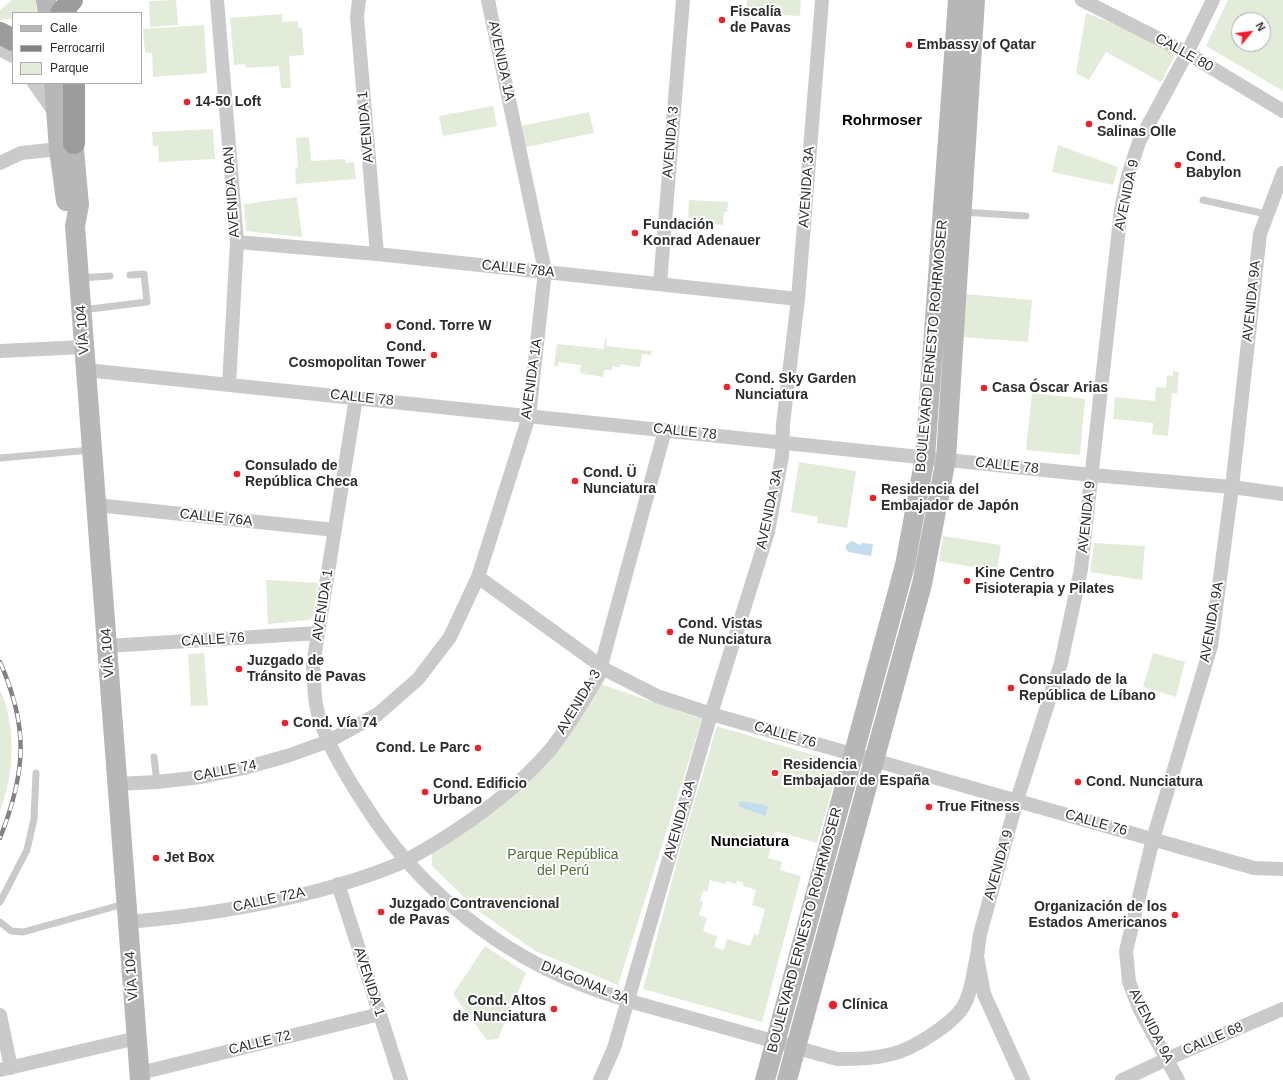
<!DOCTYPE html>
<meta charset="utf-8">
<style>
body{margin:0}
#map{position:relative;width:1283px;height:1080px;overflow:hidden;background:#fff;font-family:Arial,sans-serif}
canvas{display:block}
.legend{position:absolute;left:12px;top:12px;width:130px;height:72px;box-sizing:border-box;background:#fff;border:1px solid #ababab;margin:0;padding:5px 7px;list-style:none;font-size:12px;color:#2d2d2d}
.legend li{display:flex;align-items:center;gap:8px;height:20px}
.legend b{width:20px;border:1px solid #ababab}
.north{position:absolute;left:1231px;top:12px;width:40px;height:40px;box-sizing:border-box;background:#fff;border:1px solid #ababab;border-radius:50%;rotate:61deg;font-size:11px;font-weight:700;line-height:16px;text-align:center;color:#2d2d2d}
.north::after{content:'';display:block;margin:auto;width:14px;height:18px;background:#f51f2a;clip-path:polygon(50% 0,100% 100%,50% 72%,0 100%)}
</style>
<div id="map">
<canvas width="1283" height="1080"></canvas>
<ul class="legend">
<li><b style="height:5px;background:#b7b7b7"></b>Calle</li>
<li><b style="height:5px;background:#828282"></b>Ferrocarril</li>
<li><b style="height:11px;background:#e3ecd9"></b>Parque</li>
</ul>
<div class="north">N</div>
</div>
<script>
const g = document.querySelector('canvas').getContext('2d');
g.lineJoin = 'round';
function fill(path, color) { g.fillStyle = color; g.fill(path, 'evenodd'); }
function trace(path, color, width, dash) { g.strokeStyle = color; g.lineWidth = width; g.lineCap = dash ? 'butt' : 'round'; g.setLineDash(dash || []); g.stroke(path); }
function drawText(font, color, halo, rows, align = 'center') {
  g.font = font + ' Arial,sans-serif'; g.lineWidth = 4; g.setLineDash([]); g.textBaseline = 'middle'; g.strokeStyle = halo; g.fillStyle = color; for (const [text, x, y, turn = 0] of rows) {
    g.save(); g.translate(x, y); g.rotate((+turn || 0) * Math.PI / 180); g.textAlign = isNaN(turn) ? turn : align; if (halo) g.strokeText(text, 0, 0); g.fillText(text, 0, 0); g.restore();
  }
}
const green = new Path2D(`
 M12,0H36L37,13H13V19L0,20V10Z
 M176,0L178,25L150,27L149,1Z
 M747,0H801L800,16L746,13Z
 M1228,0H1283V91L1206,46ZM1239,20H1263V44H1239Z
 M1086,13L1127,29L1175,55L1161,82L1106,52L1089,80L1076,73Z
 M282,14V22L298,21V28H302L304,55L289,56L291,88H281L279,66L246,68L245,64L234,65L230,18Z
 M204,25L207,73L153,77L152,53H145L143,29Z
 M493,106L497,126L443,136L439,116Z
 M589,112L594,133L526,147L521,126Z
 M213,129L215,159L159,162L158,146H153L152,132Z
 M309,137L311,161L345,159L346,163L354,162L356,179L296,184L295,169L298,168L296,138Z
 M1058,145L1118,167L1113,185L1052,172Z
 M297,197L302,237L246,231L244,204Z
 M689,200L728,202L727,212H724L723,225L710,224V219L688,218Z
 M965,294L1032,300L1028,342L962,337Z
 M605,338L607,339L606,346L652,351L651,355L642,354L640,367L620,364V367L612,366V370H604L603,377L580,373L581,365L559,362L558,366H554L557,344L604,349Z
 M1173,371L1179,372L1177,394L1172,393L1168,436L1152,434L1153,423L1113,419L1115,397L1155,401L1156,387L1166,388L1167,375L1173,376Z
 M1032,393L1085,399L1080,455L1026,450Z
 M799,462L856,471L847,528L817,523L818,517L791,512Z
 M943,536L1001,545L997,571L939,561Z
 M1094,543L1145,546L1142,580L1090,572Z
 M266,580L318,583L313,616L310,620L268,624Z
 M204,653L208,705L191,706L188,654Z
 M1153,653L1185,662L1176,697L1143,687Z
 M598,683L702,719L618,985L535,951L476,909L432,866V852L531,775Z
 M0,690C17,727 14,774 0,811Z
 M717,726L840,763L817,843L775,831L768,858L782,862L780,870L801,876L762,1022L643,989L682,843ZM710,880L725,884L726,881L736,884L737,881L743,883V886L756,890L752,905L765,909L758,935L754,934L750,946L727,939L724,950L714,947L717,936L703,931L707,918L699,915L703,902L700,900L703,891L707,892Z
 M485,946L526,973L498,1039L487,1040L453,994Z`);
const water = new Path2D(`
 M852,541L860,545L862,543L873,544L871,556L849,552L846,549V545Z
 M740,801L765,805L768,807L765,816L738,806Z`);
const service = new Path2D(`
 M1203,200L1266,214
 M962,212L1026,216
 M80,278L110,276
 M82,310L147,302L144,274L130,275
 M0,458L91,450
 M154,757L157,782
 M0,902L27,850L34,819L36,773
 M0,922L11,931L23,932L124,904`);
const minor = new Path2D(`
 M217,0L237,242L229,385
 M359,0L357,17L377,254
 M1082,0L1187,53L1283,111
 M0,49L13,56
 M34,83L56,114
 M0,163L21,153L59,149
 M237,242L377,254L798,299
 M660,284L683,0
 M0,351L84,347
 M86,370L1092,475L1232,487L1283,494
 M356,398L313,665C314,678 314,691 316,704C321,736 349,781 367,808C414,882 486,943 566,978C605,995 646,1006 687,1017C737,1031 787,1045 837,1059C856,1059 873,1059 892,1054C913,1049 951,1025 963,1007C972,992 973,972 977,956
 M96,505L335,530
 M478,577L608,671L657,696L711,714L1254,868L1283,869
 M107,646L318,633
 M117,784L157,782L201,777L244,768L287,756L329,741L378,714L418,679L450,637L478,577L529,416L545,271L488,0
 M338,884L401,1080
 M128,922C218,914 312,899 396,865C412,858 426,849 441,840C482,814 518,787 550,750C568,728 583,701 598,677L665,430
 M0,1015L11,1068
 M0,1070L137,1038
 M140,1073L380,1014
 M600,1080L614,1048L711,714L768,532L782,456L783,424L798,299L822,0
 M1023,1080L984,994L977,956L980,934L1017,800L1061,663L1081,569L1121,210L1128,176L1139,142L1187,53L1213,0
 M1122,1080L1167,1059L1283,1009
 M1178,1080L1140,1010L1129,982L1126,951L1153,839L1211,646L1232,487L1260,234L1283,173`);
const secondary = new Path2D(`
 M46,0L48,13
 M54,83L59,149L66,201
 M72,127L79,205L75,226L140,1080
 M765,1080L905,565L925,457L958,0
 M787,1080L922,584L946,459L975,0`);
const trunk = new Path2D(`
 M61,13L72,0
 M0,33L13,40
 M74,83V143`);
const rail = new Path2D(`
 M0,662C29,728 26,772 0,838`);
const markers = [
 [722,20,4,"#f51f2a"],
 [909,45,4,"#f51f2a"],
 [187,102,4,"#f51f2a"],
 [1089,124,4,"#f51f2a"],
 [1178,165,4,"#f51f2a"],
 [635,233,4,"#f51f2a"],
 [388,326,4,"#f51f2a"],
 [434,355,4,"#f51f2a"],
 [727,387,4,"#f51f2a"],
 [984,388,4,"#f51f2a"],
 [237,474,4,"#f51f2a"],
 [575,481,4,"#f51f2a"],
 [873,498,4,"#f51f2a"],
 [967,581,4,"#f51f2a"],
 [670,632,4,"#f51f2a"],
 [239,669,4,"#f51f2a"],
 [1011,688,4,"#f51f2a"],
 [285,723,4,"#f51f2a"],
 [478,748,4,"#f51f2a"],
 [775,773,4,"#f51f2a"],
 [1078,782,4,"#f51f2a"],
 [425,792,4,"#f51f2a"],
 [929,807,4,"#f51f2a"],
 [156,858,4,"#f51f2a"],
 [381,912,4,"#f51f2a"],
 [1175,915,4,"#f51f2a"],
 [833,1005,5,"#f51f2a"],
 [554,1009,4,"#f51f2a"]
];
const poiNames = [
 ["Fiscalía",730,12],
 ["de Pavas",730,28],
 ["Embassy of Qatar",917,45],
 ["14-50 Loft",195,102],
 ["Cond.",1097,116],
 ["Salinas Olle",1097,132],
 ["Cond.",1186,157],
 ["Babylon",1186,173],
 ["Fundación",643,225],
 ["Konrad Adenauer",643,241],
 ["Cond. Torre W",396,326],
 ["Cond.",426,347,"right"],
 ["Cosmopolitan Tower",426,363,"right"],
 ["Cond. Sky Garden",735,379],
 ["Nunciatura",735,395],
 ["Casa Óscar Arias",992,388],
 ["Consulado de",245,466],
 ["República Checa",245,482],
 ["Cond. Ü",583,473],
 ["Nunciatura",583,489],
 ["Residencia del",881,490],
 ["Embajador de Japón",881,506],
 ["Kine Centro",975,573],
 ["Fisioterapia y Pilates",975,589],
 ["Cond. Vistas",678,624],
 ["de Nunciatura",678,640],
 ["Juzgado de",247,661],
 ["Tránsito de Pavas",247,677],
 ["Consulado de la",1019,680],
 ["República de Líbano",1019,696],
 ["Cond. Vía 74",293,723],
 ["Cond. Le Parc",470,748,"right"],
 ["Residencia",783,765],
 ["Embajador de España",783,781],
 ["Cond. Nunciatura",1086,782],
 ["Cond. Edificio",433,784],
 ["Urbano",433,800],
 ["True Fitness",937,807],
 ["Jet Box",164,858],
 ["Juzgado Contravencional",389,904],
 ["de Pavas",389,920],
 ["Organización de los",1167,907,"right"],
 ["Estados Americanos",1167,923,"right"],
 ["Cond. Altos",546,1001,"right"],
 ["de Nunciatura",546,1017,"right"],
 ["Clínica",842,1005]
];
const streetNames = [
 ["CALLE 80",1184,53,29],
 ["AVENIDA 1A",501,61,78],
 ["AVENIDA 1",366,127,-95],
 ["AVENIDA 3",671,142,-85],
 ["AVENIDA 3A",807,187,-86],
 ["AVENIDA 0AN",232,192,-94],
 ["AVENIDA 9",1127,195,-78],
 ["CALLE 78A",518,269,6],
 ["AVENIDA 9A",1252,301,-84],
 ["VÍA 104",83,330,-94],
 ["BOULEVARD ERNESTO ROHRMOSER",932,346,-85],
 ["AVENIDA 1A",532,379,-82],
 ["CALLE 78",362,398,6],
 ["CALLE 78",685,432,6],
 ["CALLE 78",1007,466,6],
 ["AVENIDA 3A",770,509,-78],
 ["AVENIDA 9",1087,517,-84],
 ["CALLE 76A",216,518,6],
 ["AVENIDA 1",323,605,-81],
 ["AVENIDA 9A",1212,622,-80],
 ["CALLE 76",213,640,-4],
 ["VÍA 104",108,653,-94],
 ["AVENIDA 3",579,702,-59],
 ["CALLE 76",785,735,16],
 ["CALLE 74",225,771,-11],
 ["AVENIDA 3A",680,820,-74],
 ["CALLE 76",1096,823,16],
 ["AVENIDA 9",999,865,-74],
 ["CALLE 72A",269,900,-12],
 ["BOULEVARD ERNESTO ROHRMOSER",805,930,-75],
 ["VÍA 104",132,976,-94],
 ["AVENIDA 1",369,982,72],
 ["DIAGONAL 3A",585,983,22],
 ["AVENIDA 9A",1151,1026,63],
 ["CALLE 68",1213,1039,-23],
 ["CALLE 72",260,1043,-14]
];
const parkNames = [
 ["Parque República",563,855],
 ["del Perú",563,871]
];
const neighbourhoodNames = [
 ["Rohrmoser",882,121],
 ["Nunciatura",750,842]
];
fill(green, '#e3ecd9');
fill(water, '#c3ddee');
trace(service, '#cacaca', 7);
trace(minor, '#cacaca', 14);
trace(secondary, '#b7b7b7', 20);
trace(trunk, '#9c9c9c', 22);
trace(rail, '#828282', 4.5);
trace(rail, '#fff', 3, [9]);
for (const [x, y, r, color] of markers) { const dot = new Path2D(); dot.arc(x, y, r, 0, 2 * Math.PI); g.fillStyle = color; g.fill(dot); trace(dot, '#fff', 1.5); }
drawText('bold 14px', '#2d2d2d', '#fff', poiNames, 'left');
drawText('14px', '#2d2d2d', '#fff', streetNames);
drawText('14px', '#4f6d37', '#fff', parkNames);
drawText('bold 15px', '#000', '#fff', neighbourhoodNames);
</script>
